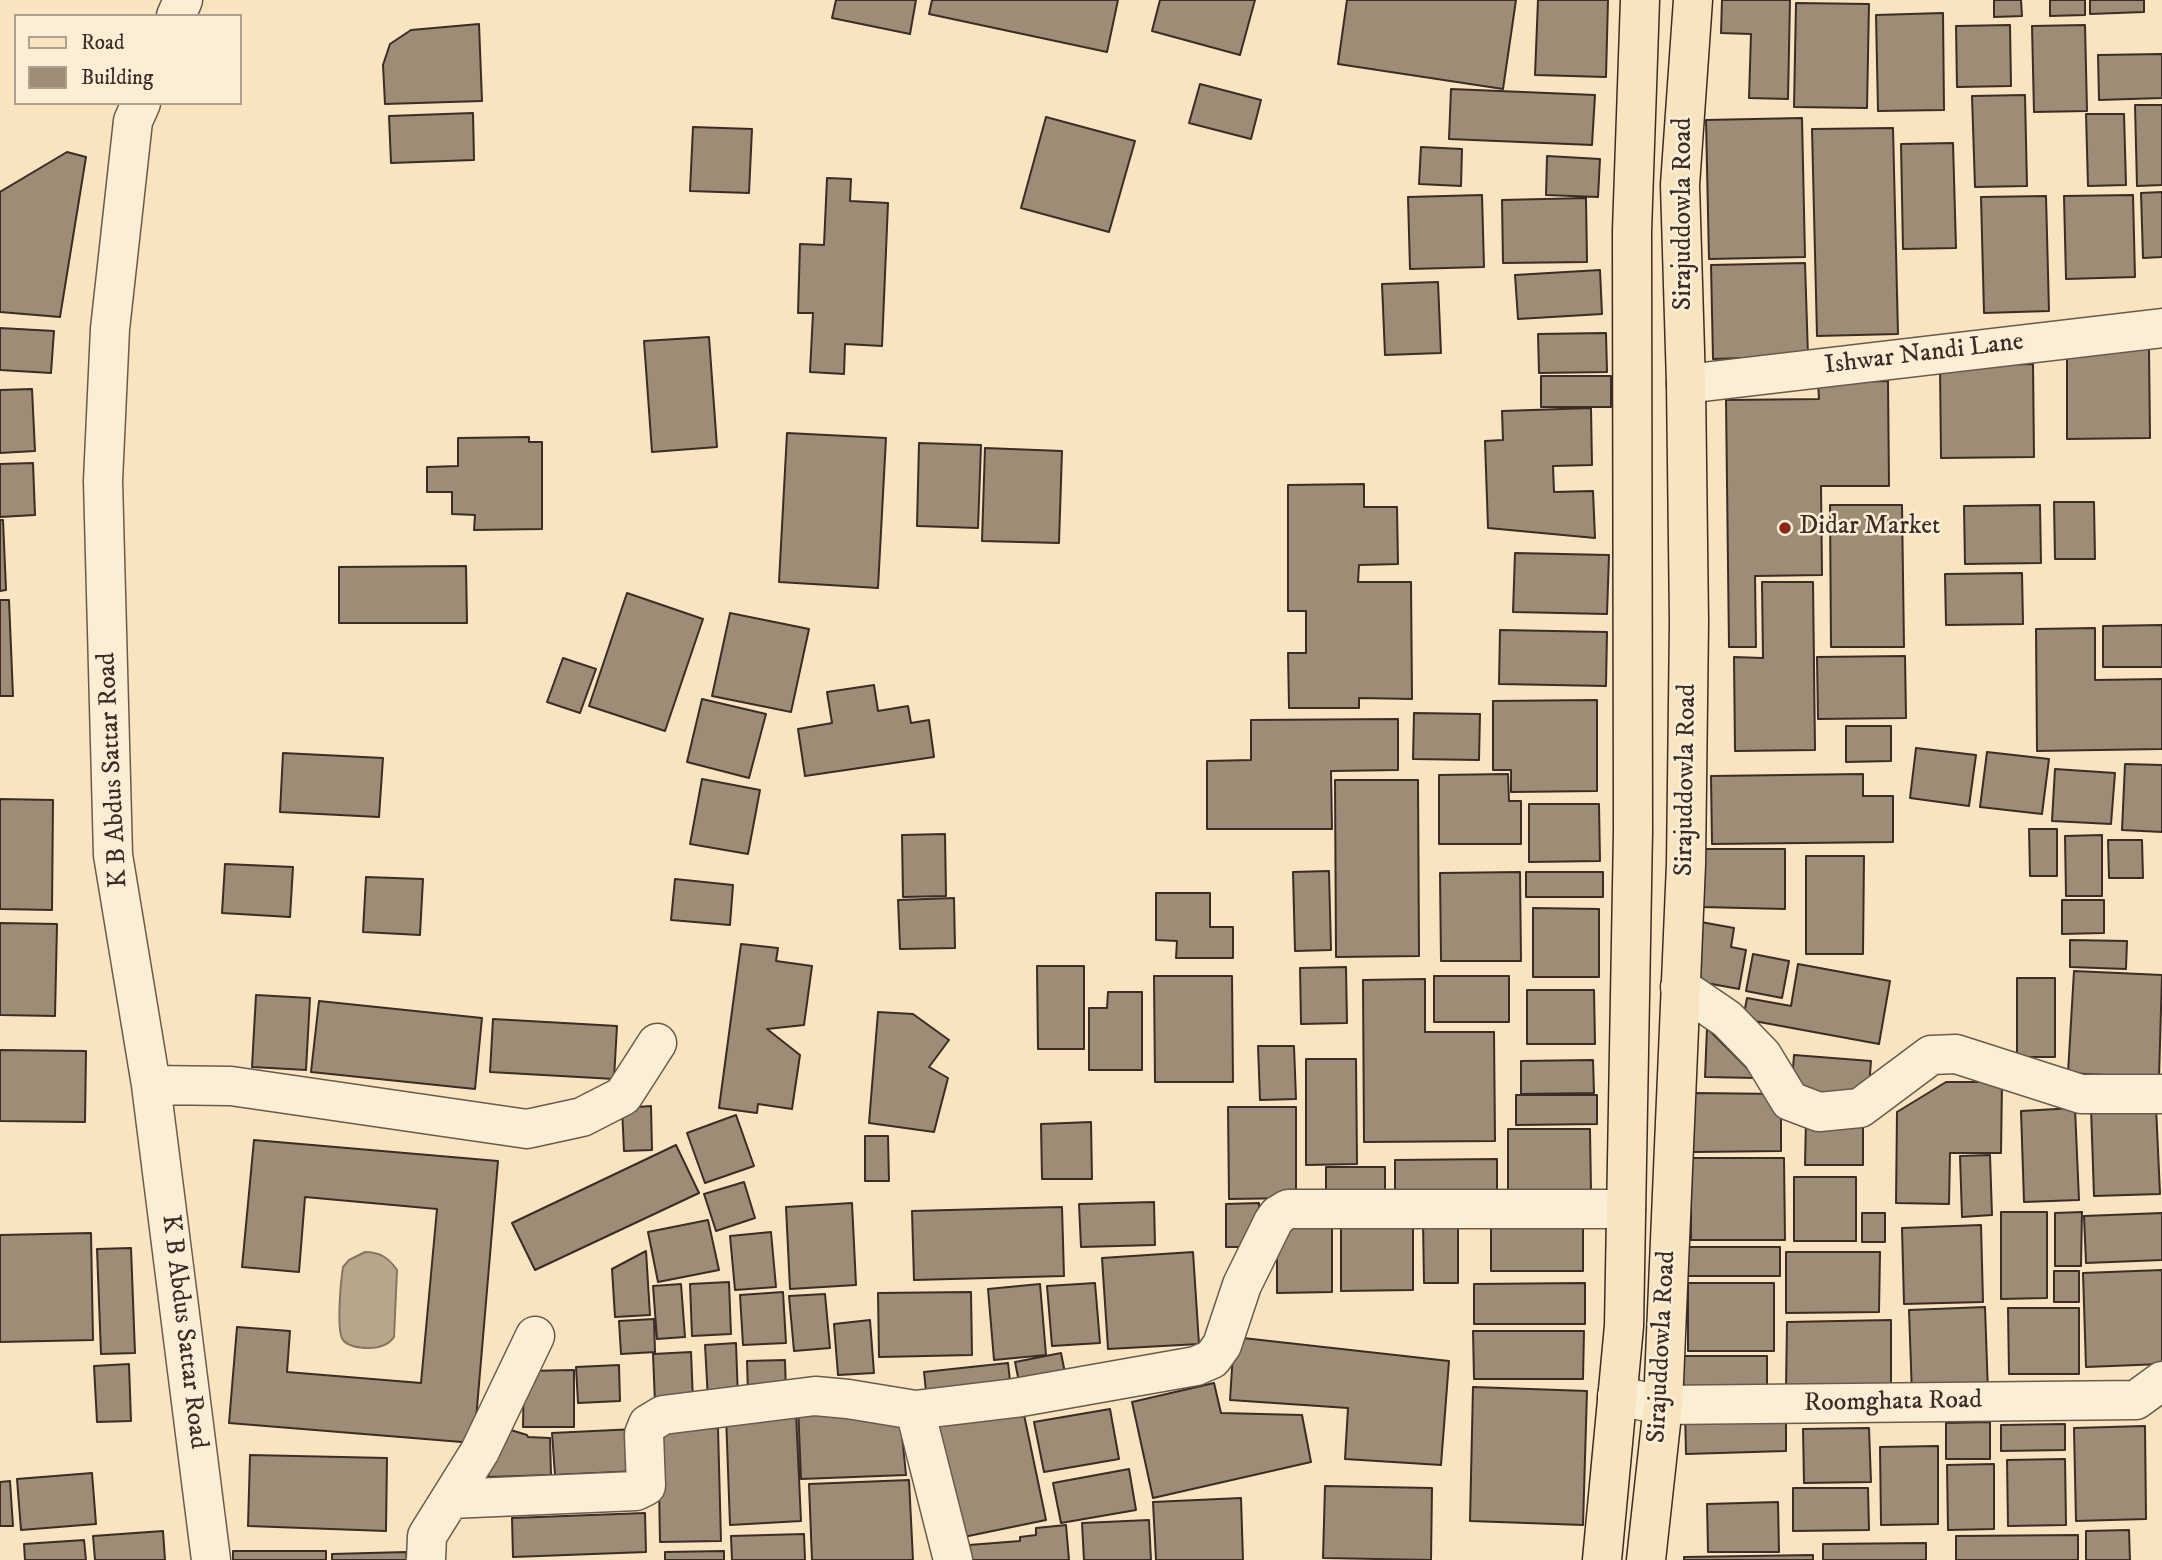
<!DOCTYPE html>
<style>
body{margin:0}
#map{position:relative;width:2162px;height:1560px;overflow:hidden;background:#f8e5bf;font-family:"IM FELL DW Pica",serif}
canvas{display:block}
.legend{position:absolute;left:14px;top:14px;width:228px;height:91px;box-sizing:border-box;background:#faeed5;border:2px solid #aea08f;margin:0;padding:9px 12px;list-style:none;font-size:21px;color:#3b2c27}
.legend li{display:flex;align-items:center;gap:14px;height:35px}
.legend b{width:35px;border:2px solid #aea08f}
</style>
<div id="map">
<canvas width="2162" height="1560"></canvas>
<ul class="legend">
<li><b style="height:9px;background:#f8e5bf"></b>Road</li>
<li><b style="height:19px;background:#9d8c76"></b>Building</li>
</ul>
</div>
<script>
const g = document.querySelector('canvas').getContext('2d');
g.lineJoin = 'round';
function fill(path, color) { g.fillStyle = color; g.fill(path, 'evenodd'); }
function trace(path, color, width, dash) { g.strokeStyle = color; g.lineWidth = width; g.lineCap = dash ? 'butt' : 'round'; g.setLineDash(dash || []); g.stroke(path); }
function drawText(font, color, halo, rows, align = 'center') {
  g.font = font + ' "IM FELL DW Pica",serif'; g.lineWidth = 5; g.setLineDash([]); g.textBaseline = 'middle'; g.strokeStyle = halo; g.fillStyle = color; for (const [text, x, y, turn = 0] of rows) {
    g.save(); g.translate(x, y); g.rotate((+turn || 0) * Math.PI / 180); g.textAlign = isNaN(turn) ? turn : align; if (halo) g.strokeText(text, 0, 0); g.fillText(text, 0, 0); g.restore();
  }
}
const water = new Path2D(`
 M365,1252C380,1252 389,1258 397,1270L394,1337C388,1346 379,1348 369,1348C361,1348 349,1347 343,1340C336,1331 341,1280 343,1267L349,1260Z`);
const building = new Path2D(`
 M836,0H916L910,34L832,18Z
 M932,0H1118L1107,52L929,14Z
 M1160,0H1255L1240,55L1152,31Z
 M1347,0H1516L1503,89L1338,64Z
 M1538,0H1608L1606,77L1535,75Z
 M1722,0H1790L1788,99L1749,98L1751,34L1721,33Z
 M1994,0H2021L2022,16L1994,17Z
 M2050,0H2085V15L2050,16Z
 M2090,0H2144V12L2090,14Z
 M1796,3L1869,4L1867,108L1794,107Z
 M1943,13L1944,110L1878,111L1876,15Z
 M479,24L482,101L385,104L383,65L390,44L411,30Z
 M2010,25L2011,86L1957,87L1956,26Z
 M2085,25L2087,111L2034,112L2032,26Z
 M2162,54V98L2099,100L2098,55Z
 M1200,84L1261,100L1251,139L1189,123Z
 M1451,89L1595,95L1592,145L1449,139Z
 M2025,95L2027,186L1975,187L1972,96Z
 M2135,105H2162V185L2137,186Z
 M473,113L474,160L391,163L389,116Z
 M2086,114H2124L2126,185L2088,186Z
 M1046,117L1135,141L1109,232L1021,208Z
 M1802,118L1805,257L1709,259L1706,120Z
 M693,127L752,129L749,193L690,191Z
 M1893,128L1898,334L1817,336L1812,129Z
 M1953,143L1956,248L1903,249L1901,144Z
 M1421,147L1462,149L1461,186L1419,184Z
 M67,152L86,157L60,317L0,312V192Z
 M1547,156L1600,159L1598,197L1546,195Z
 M827,178L851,179L850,201L888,203L882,346L845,344L844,374L810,372L813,313H798L800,244L824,245Z
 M2162,192V257L2143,258L2141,193Z
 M1482,195L1484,267L1410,269L1408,197Z
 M2133,195L2135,277L2066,279L2064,196Z
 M2046,196L2049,311L1984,313L1981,197Z
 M1586,198L1587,262L1503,263L1502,200Z
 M1805,263L1808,356L1713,359L1711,265Z
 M1600,270L1602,314L1518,319L1515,275Z
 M1438,282L1441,353L1385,355L1382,284Z
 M0,328L54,331L51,373L0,370Z
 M1606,333L1607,372L1539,373L1538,334Z
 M709,337L717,447L652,452L644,341Z
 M2067,348H2149L2150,438L2067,439Z
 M2033,364L2034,457L1941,458L1940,365Z
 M1541,376H1611V407H1541Z
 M1888,381L1889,486H1821L1822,575L1755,576L1756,647H1729L1726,400L1819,399L1818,382Z
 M32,389L35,451L0,453V390Z
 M1591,408L1592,465L1553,466L1554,492L1593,491L1595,538L1488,528L1485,441L1503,440L1502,411Z
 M787,433L886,438L878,588L779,582Z
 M529,437V442H542V529L474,530L475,515L452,514V492H427V467L458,466V438Z
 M919,443L981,445L978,528L917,526Z
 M985,448L1062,451L1059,543L982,541Z
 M33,463L35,515L0,517V464Z
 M1364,484V507H1397L1398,564L1359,565L1358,582H1411L1412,699L1359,698V708H1289L1288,653H1306V611H1288V485Z
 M2054,502H2094L2095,559H2055Z
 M1830,505H1902L1904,647H1831Z
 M2040,505L2041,563L1965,564L1964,506Z
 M0,520H3L6,590L0,591Z
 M1515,553L1609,555L1607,614L1513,612Z
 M466,566L467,623H339V567Z
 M2022,573L2023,624L1946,625L1945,574Z
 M1762,582H1813L1815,750L1735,751L1734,657L1763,658Z
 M627,593L703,619L665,731L589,706Z
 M0,600H9L13,696H0Z
 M730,613L809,629L791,712L712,696Z
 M2162,625V667H2103V626Z
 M2095,628V680L2162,679V749L2037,751L2036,629Z
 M1500,630L1607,632L1606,686L1499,684Z
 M1905,656L1906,718L1818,719L1817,657Z
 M563,658L596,669L580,713L547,702Z
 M874,685L878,711L908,706L911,723L929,720L934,757L805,776L798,729L832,723L827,692Z
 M702,699L766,714L749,778L687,762Z
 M1597,700V791L1511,792V770H1493V701Z
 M1414,713L1480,714L1479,760L1413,759Z
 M1398,719V770L1331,771L1332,829H1207V761L1251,760V720Z
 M1846,726H1891V761L1846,762Z
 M1916,748L1976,755L1969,806L1910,798Z
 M1987,752L2049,759L2042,814L1980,807Z
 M283,753L383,758L379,817L280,812Z
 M2125,764L2162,765V832L2122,830Z
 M2055,769L2115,773L2111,824L2052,821Z
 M1508,774L1509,801H1521V844H1439V775Z
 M1863,774V796H1893V842L1712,844L1711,776Z
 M702,779L760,790L748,854L690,844Z
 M1335,780H1418L1419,956L1336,957Z
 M0,799L53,800L52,910L0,909Z
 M1529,804H1599L1600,861L1529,862Z
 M2029,829H2057V876H2030Z
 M945,834L946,896L903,897L902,835Z
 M2102,835V896H2066L2065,836Z
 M2108,840H2142L2143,878H2109Z
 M1701,849H1785V909L1701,907Z
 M1806,856H1864L1863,954H1806Z
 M225,864L293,867L290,917L222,913Z
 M1329,871L1331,950L1295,951L1293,872Z
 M1520,872L1521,961H1441L1440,873Z
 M1526,872H1603V897H1526Z
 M366,877L423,879L420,935L363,932Z
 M675,879L733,885L730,925L671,920Z
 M1156,893H1210V927H1233V958H1176L1177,941L1156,940Z
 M954,898L955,948L900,949L898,900Z
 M2062,900H2104V933L2062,934Z
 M1533,908L1599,909V977H1533Z
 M1701,922L1734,928L1731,947L1746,950L1739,989L1690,980Z
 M0,923L57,924L55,1016L0,1015Z
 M2070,940L2127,941L2126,969L2070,967Z
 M741,944L778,948L776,961L812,966L804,1025L767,1029L800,1055L792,1109L758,1104L757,1113L719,1108Z
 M1753,954L1789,961L1782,998L1746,991Z
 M1798,964L1890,981L1879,1044L1743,1019L1747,998L1791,1006Z
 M1037,966H1084V1049H1038Z
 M1346,967L1347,1023L1301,1024L1300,968Z
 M2074,971L2162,975L2159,1078L2068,1073Z
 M1154,976H1232L1233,1082H1155Z
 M1434,976H1509V1022H1434Z
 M2017,978H2055V1057H2017Z
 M1425,979V1032H1494L1495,1141L1364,1142L1363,980Z
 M1527,990H1594L1595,1044H1527Z
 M1108,992H1142V1070H1089V1008H1107Z
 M256,995L310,998L306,1070L252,1067Z
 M319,1001L482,1018L475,1089L311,1072Z
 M878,1012L913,1014L949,1040L929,1067L948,1078L934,1132L869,1123Z
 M493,1019L617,1026L614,1079L490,1072Z
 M1707,1028L1757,1078L1705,1077Z
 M1258,1046H1294L1296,1099L1260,1100Z
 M0,1050L86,1051L85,1122L0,1121Z
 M1794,1055L1871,1061L1868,1100L1791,1095Z
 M1306,1059H1356L1357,1164L1306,1165Z
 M1593,1060L1594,1093L1521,1094V1061Z
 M1946,1082H2002L2001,1153H1950L1949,1204L1896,1203L1897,1112Z
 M1694,1093L1781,1094V1151L1693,1152Z
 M1516,1095H1597V1124L1516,1125Z
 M651,1106L652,1150L624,1151L622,1108Z
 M2156,1106L2160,1194L2094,1196L2091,1108Z
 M1228,1107H1296V1198L1229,1199Z
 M2075,1108L2079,1200L2024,1202L2021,1111Z
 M736,1115L754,1166L705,1183L687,1133Z
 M1806,1119L1863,1120V1165H1805Z
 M1091,1122L1092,1179H1042L1041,1124Z
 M1508,1129H1590L1591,1191H1508Z
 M865,1136H888L889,1181H865Z
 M254,1140L498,1161L474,1443L229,1423L237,1327L290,1331L287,1372L421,1383L437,1209L305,1197L299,1272L242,1267Z
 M676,1145L699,1193L535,1270L512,1223Z
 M1990,1155L1992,1215L1962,1217L1960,1156Z
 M1691,1158H1784L1785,1240H1691Z
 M1497,1159V1205L1395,1206V1160Z
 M1326,1167H1385V1204H1326Z
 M1794,1177H1856V1241H1794Z
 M744,1182L755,1218L716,1231L704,1194Z
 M1154,1202L1155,1245L1081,1247L1079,1204Z
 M852,1203L856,1285L790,1289L786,1207Z
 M1259,1203L1260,1247H1226V1204Z
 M1062,1207L1064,1276L914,1280L912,1211Z
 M2001,1212H2047V1298L2001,1299Z
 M2082,1212L2081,1266H2055V1213Z
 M1862,1213H1885V1242H1862Z
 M2162,1213V1260L2086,1263L2084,1216Z
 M708,1220L719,1270L658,1282L648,1232Z
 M1491,1222H1583V1271H1491Z
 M1423,1223H1458V1283H1424Z
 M1277,1225H1332V1292L1277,1293Z
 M1341,1225H1413V1290L1341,1291Z
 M1981,1225L1983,1302L1904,1304L1902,1228Z
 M771,1232L776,1287L735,1290L730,1236Z
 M91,1233L93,1340L0,1342V1235Z
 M1685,1247H1780V1276H1685Z
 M131,1248L135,1353L101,1354L97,1249Z
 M646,1251L650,1315L615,1317L612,1269Z
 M1193,1252L1199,1344L1108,1349L1102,1258Z
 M1786,1252H1880L1879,1312L1786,1313Z
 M2162,1270V1364L2086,1367L2083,1273Z
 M2054,1271H2079V1302H2054Z
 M729,1282L731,1334L692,1336L690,1284Z
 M1095,1283L1100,1343L1052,1346L1047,1286Z
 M1585,1283V1324H1474V1284Z
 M1688,1283H1774V1351H1688Z
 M681,1284L685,1337L657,1339L653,1286Z
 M1040,1284L1046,1355L994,1360L988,1289Z
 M783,1292L786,1343L743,1345L740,1295Z
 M971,1292L972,1355L879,1357L878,1293Z
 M825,1294L830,1348L794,1351L789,1296Z
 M1985,1307L1988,1393L1912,1395L1909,1310Z
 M2008,1308H2079V1374H2009Z
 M654,1319L655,1352L621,1354L619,1321Z
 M870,1320L874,1373L838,1375L834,1324Z
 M1891,1320V1388L1786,1389L1787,1322Z
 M1473,1331H1584L1583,1379H1474Z
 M1234,1337L1449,1361L1441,1465L1345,1459L1348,1408L1230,1400Z
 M736,1343L738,1399L708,1400L705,1345Z
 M691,1352L693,1401L655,1403L653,1354Z
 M1061,1353L1066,1378L1020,1387L1015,1362Z
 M1683,1356H1767V1393H1683Z
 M785,1360L786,1393L748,1395L747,1361Z
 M1008,1363L1011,1390L927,1401L924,1372Z
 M129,1364L131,1421L97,1422L94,1366Z
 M619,1365L620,1401L578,1403L576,1367Z
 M574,1370V1427H523L524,1371Z
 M1214,1383L1221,1413L1302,1415L1311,1462L1153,1498L1132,1402Z
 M1473,1387L1587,1391L1583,1525L1470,1521Z
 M798,1405L887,1417L888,1425H901L906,1475L801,1479Z
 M1022,1405L1046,1520L954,1539L931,1423Z
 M1786,1407V1451L1686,1454L1685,1410Z
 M1110,1409L1119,1459L1044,1472L1034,1422Z
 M796,1413L801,1521L730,1525L726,1415Z
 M1990,1422V1459H1946V1423Z
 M2065,1424V1450L2001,1451V1425Z
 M2145,1426L2146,1519L2076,1521L2074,1428Z
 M501,1427L527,1435L528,1437L550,1438L551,1475L488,1477Z
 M718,1428L721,1541L660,1542L658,1429Z
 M1869,1428L1871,1482L1804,1483L1803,1429Z
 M636,1429L638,1471L555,1475L552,1433Z
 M1938,1446V1524L1881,1525L1880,1447Z
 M250,1455L387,1458L386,1531L248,1526Z
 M2065,1459L2066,1525L2008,1526L2007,1460Z
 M1994,1464V1529L1948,1530L1947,1465Z
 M1129,1469L1136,1510L1061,1523L1053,1483Z
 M92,1473L96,1524L21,1530L17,1479Z
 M909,1480L913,1560H812L809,1484Z
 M10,1481L13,1526H0V1482Z
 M1325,1486L1432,1488L1431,1560L1323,1558Z
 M1793,1488H1868L1869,1530L1793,1531Z
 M1241,1498L1243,1560H1156L1153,1502Z
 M1778,1502L1779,1552H1708L1707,1504Z
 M645,1513L646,1552L513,1557L512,1518Z
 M1149,1520L1151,1560H1084L1082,1523Z
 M1066,1525L1069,1560H971L969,1545L1020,1541V1537L1036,1535V1528Z
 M2129,1530L2130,1560H2086V1531Z
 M163,1531L165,1560H95L93,1536Z
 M804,1534L805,1560H732L731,1536Z
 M2078,1535V1560H1956V1536Z
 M84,1540L86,1560H25L24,1544Z
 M1926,1543V1560H1823V1544Z
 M233,1551H326V1560H233Z
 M724,1551V1560H665V1552Z
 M406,1552L407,1560H332V1554Z
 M1813,1555V1560H1684V1557Z`);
const minor = new Path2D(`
 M176,16L183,0
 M141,103L133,121L110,329L103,481L113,855L151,1085L211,1560
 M1686,384L2162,328
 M1680,987L1727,1019L1762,1055L1790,1101L1819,1112L1860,1108L1931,1055L1956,1054L2081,1094H2162
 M151,1085L231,1086L527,1129L582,1117L623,1096L657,1043
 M1617,1396L1663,1405L2136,1400L2162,1381
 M915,1410L953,1560
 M450,1499L636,1491L646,1486L644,1434L648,1424L663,1415L815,1396L848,1399L915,1410L1015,1398L1196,1366L1212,1359L1222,1345L1242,1285L1273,1222L1278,1215L1288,1209H1626
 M426,1560L427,1536L480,1451L535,1336`);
const major = new Path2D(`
 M1602,1560L1624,1326L1633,831L1632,231L1640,0
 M1646,1560L1663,1405L1686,864L1689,622L1686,384L1680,185L1693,0`);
const markers = [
 [1785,528,7,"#8f2418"]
];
const streetNames = [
 ["Sirajuddowla Road",1685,214,-90],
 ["Ishwar Nandi Lane",1924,355,-7],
 ["K B Abdus Sattar Road",114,770,-93],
 ["Sirajuddowla Road",1687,780,-89],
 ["K B Abdus Sattar Road",183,1332,83],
 ["Sirajuddowla Road",1663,1347,-87],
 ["Roomghata Road",1893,1403,-1]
];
const poiNames = [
 ["Didar Market",1799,528]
];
fill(water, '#b8a68b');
trace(water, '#867563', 2);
fill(building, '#9d8c76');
trace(building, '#3b2c27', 2);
trace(minor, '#6a5a4d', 41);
trace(major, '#3b2c27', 41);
trace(minor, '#faeed5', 38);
trace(major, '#f8e5bf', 38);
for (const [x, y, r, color] of markers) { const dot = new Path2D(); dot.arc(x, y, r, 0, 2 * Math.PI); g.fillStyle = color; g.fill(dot); trace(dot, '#faeed5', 2.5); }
drawText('26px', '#3b2c27', '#faeed5', streetNames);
drawText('26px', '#3b2c27', '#faeed5', poiNames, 'left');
</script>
